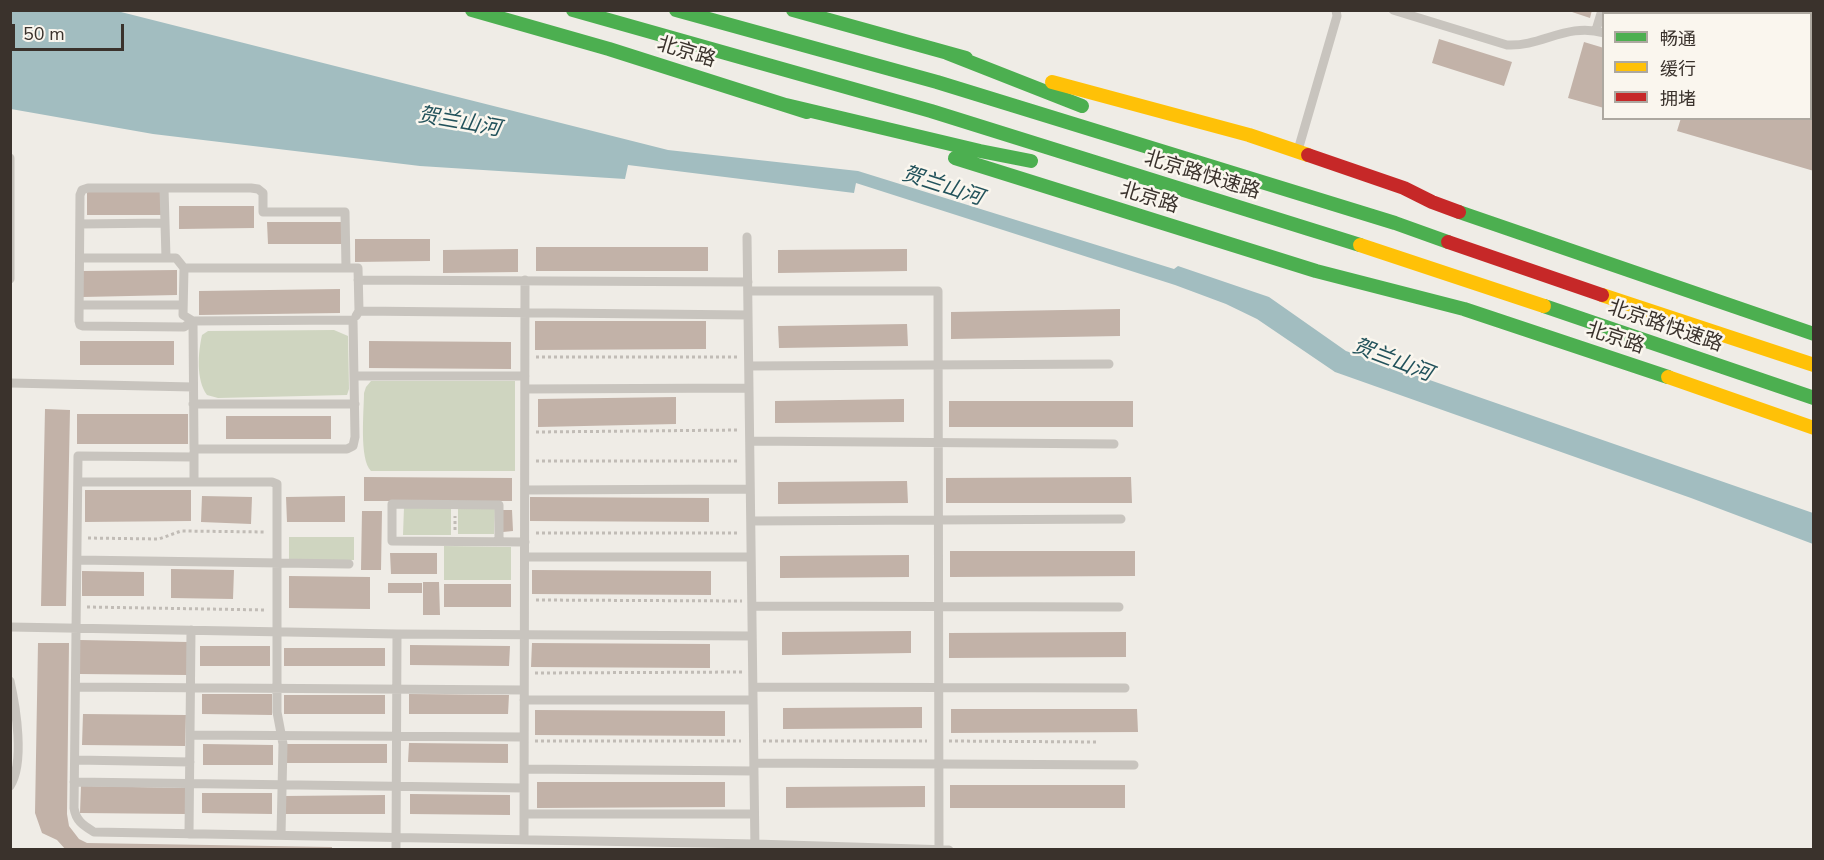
<!DOCTYPE html>
<meta charset="utf-8">
<style>
body{margin:0}
#map{position:relative;width:1824px;height:860px;overflow:hidden;background:#efece6;font-family:"Nunito Sans","Noto Sans SC",sans-serif}
canvas{display:block}
.frame{position:absolute;inset:0;border:12px solid #3a322c;pointer-events:none}
.legend{position:absolute;left:1602px;top:12px;width:210px;height:108px;box-sizing:border-box;background:#faf6ee;border:2px solid #ada8a0;margin:0;padding:8px 10px;list-style:none;font-size:18px;color:#3a322c}
.legend li{display:flex;align-items:center;gap:12px;height:30px}
.legend b{width:30px;border:2px solid #ada8a0}
.scale{position:absolute;left:12px;top:24px;width:112px;height:27px;box-sizing:border-box;border:3px solid #3a322c;border-top:0;padding-left:8px;font-size:18px;line-height:21px;white-space:nowrap;color:#3a322c;-webkit-text-stroke:4px #faf6ee;paint-order:stroke}
</style>
<div id="map">
<canvas width="1824" height="860"></canvas>
<div class="frame"></div>
<ul class="legend">
<li><b style="height:8px;background:#4caf50"></b>畅通</li>
<li><b style="height:8px;background:#ffc107"></b>缓行</li>
<li><b style="height:8px;background:#c62828"></b>拥堵</li>
</ul>
<div class="scale">50 m</div>
</div>
<script>
const g = document.querySelector('canvas').getContext('2d');
g.lineJoin = 'round';
function fill(path, color) { g.fillStyle = color; g.fill(path, 'evenodd'); }
function trace(path, color, width, dash) { g.strokeStyle = color; g.lineWidth = width; g.lineCap = dash ? 'butt' : 'round'; g.setLineDash(dash || []); g.stroke(path); }
function drawText(font, color, halo, rows, align = 'center') {
  g.font = font + ' "Nunito Sans","Noto Sans SC",sans-serif'; g.lineWidth = 5; g.setLineDash([]); g.textBaseline = 'middle'; g.strokeStyle = halo; g.fillStyle = color; for (const [text, x, y, turn = 0] of rows) {
    g.save(); g.translate(x, y); g.rotate((+turn || 0) * Math.PI / 180); g.textAlign = isNaN(turn) ? turn : align; if (halo) g.strokeText(text, 0, 0); g.fillText(text, 0, 0); g.restore();
  }
}
const green = new Path2D(`
 M334,330L348,336L349,389L347,395L218,398L207,395C196,380 198,353 202,335L208,331Z
 M371,381H515V471H371C359,459 364,411 364,393L366,387Z
 M404,507L451,508V535H403Z
 M458,508H495L494,534H458Z
 M289,537H354V560H289Z
 M444,546L511,547V580H444Z`);
const water = new Path2D(`
 M10,11H117L668,150L858,171L1174,269L1178,266L1269,297L1346,351L1813,513V544L1691,498L1335,372L1257,319L1226,304L1175,285L856,183L854,193L628,165L625,179L420,166L153,134L11,109Z`);
const building = new Path2D(`
 M1566,10H1592L1590,18Z
 M1629,10H1666L1665,14H1628Z
 M1691,10H1814V83L1810,82V14H1690Z
 M1439,39L1512,62L1504,86L1432,63Z
 M1584,42L1604,48V108L1568,98Z
 M1810,110L1814,111V171L1677,131L1681,118H1810Z
 M87,192H162V215H87Z
 M179,206H254V228L179,229Z
 M267,222H342L343,244H268Z
 M355,239H430V261L355,262Z
 M536,247H708V271H536Z
 M518,249V272L443,273V250Z
 M907,249V271L778,273V250Z
 M177,270V295L82,297V271Z
 M340,289V313L199,315V291Z
 M1120,309V336L951,339V312Z
 M535,321H706V349L535,350Z
 M907,324L908,346L779,348L778,326Z
 M80,341H174V365H80Z
 M369,341L511,342V369L369,368Z
 M676,397V424L538,427V399Z
 M904,399V422L775,423V401Z
 M949,401H1133V427H949Z
 M45,409L70,410L66,606H41Z
 M77,414H188V444H77Z
 M226,416H331V439H226Z
 M364,477L512,478V501H364Z
 M1131,477L1132,503H946V478Z
 M907,481L908,503L778,504V482Z
 M85,490H191V521L85,522Z
 M202,496L252,497L251,524L201,522Z
 M345,496V522H287L286,497Z
 M530,497L709,498V522L530,521Z
 M503,510H512L513,531L503,532Z
 M362,511H382L381,570H361Z
 M950,551H1135V576L950,577Z
 M390,553H437V574H391Z
 M909,555V577L780,578V556Z
 M171,569L234,570L233,599L171,598Z
 M532,570L711,571V595L532,594Z
 M82,571L144,572V596H82Z
 M289,576L370,577V609L289,608Z
 M423,582H439L440,615H423Z
 M388,583H422V593H388Z
 M444,584H511V607H444Z
 M911,631V653L782,655V632Z
 M1126,632V657L949,658V633Z
 M80,640L188,642L187,675L80,674Z
 M38,643H69L67,814L69,826L79,839L87,843L332,847V850H66L57,840L42,833L35,813Z
 M532,643L710,644V668L531,667Z
 M410,645L510,646L509,666L410,665Z
 M200,646H270V666H200Z
 M284,648H385V666H284Z
 M202,694H272V715L202,714Z
 M409,694L509,695L508,714H409Z
 M284,695H385V714H284Z
 M922,707V728L783,729V708Z
 M951,709H1137L1138,732L951,733Z
 M535,710L725,711V736L535,735Z
 M83,714L186,715L185,746L82,745Z
 M409,743L508,744V763L408,762Z
 M203,744L273,745V765H203Z
 M286,744H387V763H286Z
 M537,782H725V807L537,808Z
 M950,785H1125V808H950Z
 M81,786L185,788V814L80,813Z
 M925,786V807L786,808V787Z
 M202,793H272V814L202,813Z
 M410,794L510,795V815L410,814Z
 M385,795V814H284V796Z`);
const path = new Path2D(`
 M536,357H739
 M536,432L739,430
 M536,461H739
 M455,530V516
 M536,533H739
 M88,538L159,539L181,531L266,532
 M536,600L742,601
 M87,607L267,610
 M535,673L742,672
 M535,741H741
 M763,741H927
 M949,741L1099,742`);
const lane = new Path2D(`
 M1393,10L1507,45C1542,47 1567,22 1604,33
 M1674,14L1675,10
 M1596,30L1602,10
 M1810,94L1814,95
 M1298,150L1337,16L1336,10
 M10,158V279
 M164,188L165,223
 M80,224L165,223L166,258
 M747,237L755,850
 M80,258H176L184,268
 M346,268L345,212H263V193L258,189L251,188H88L82,190L80,195L79,321L80,325L83,326L184,327L193,321L183,315L184,268H358L359,311
 M358,280L748,282
 M748,291H938L939,849
 M81,305H183
 M356,316L359,311L748,315
 M353,320L355,437L353,446L347,449H194L193,321Z
 M749,366L1109,364
 M354,376H525
 M10,383L193,387
 M525,389L749,388
 M193,404H355
 M750,441L1114,444
 M194,452V482H272L277,484V712L283,744L281,835
 M194,457L78,456L74,808C76,821 83,825 94,832L755,844L949,850
 M78,482H194
 M525,490L750,489
 M751,521L1121,519
 M499,542V505L392,504V541L525,542
 M525,557H751
 M77,560L349,564
 M752,606L1119,607
 M10,627L397,634L752,636
 M10,681C16,708 25,763 10,786
 M76,687L524,690
 M753,687L1125,688
 M524,700H753
 M190,735L524,737
 M75,760L190,762
 M754,763L1134,765
 M524,769L754,771
 M74,782L524,788
 M524,814H754
 M189,834L191,630
 M524,840L525,280
 M396,850L397,634`);
const fast = new Path2D(`
 M472,10L609,49L807,112
 M573,10L931,111L1360,245
 M676,10L937,82L1395,223L1448,242
 M793,10L966,58
 M947,53L1082,106
 M786,105L980,151L1031,161
 M955,158L1316,271L1464,309L1668,377
 M1459,212L1814,334
 M1544,306L1814,398`);
const slow = new Path2D(`
 M1052,82L1249,135L1308,155
 M1360,245L1544,306
 M1602,295L1814,365
 M1668,377L1814,428`);
const jam = new Path2D(`
 M1308,155L1404,188L1432,202L1459,212
 M1448,242L1602,295`);
const streetNames = [
 ["北京路",686,53,17],
 ["北京路快速路",1202,176,17],
 ["北京路",1149,199,17],
 ["北京路快速路",1665,327,19],
 ["北京路",1615,339,18]
];
const waterNames = [
 ["贺兰山河",459,123,10],
 ["贺兰山河",942,187,18],
 ["贺兰山河",1392,361,21]
];
fill(green, '#cfd5c0');
fill(water, '#a2bdc0');
fill(building, '#c2b2a8');
trace(path, '#c1bcb6', 3, [3, 3]);
trace(lane, '#c8c4be', 9);
trace(fast, '#4caf50', 14);
trace(slow, '#ffc107', 14);
trace(jam, '#c62828', 14);
drawText('20px', '#3a322c', '#faf6ee', streetNames);
drawText('italic 21px', '#22525b', '#faf6ee', waterNames);
</script>
